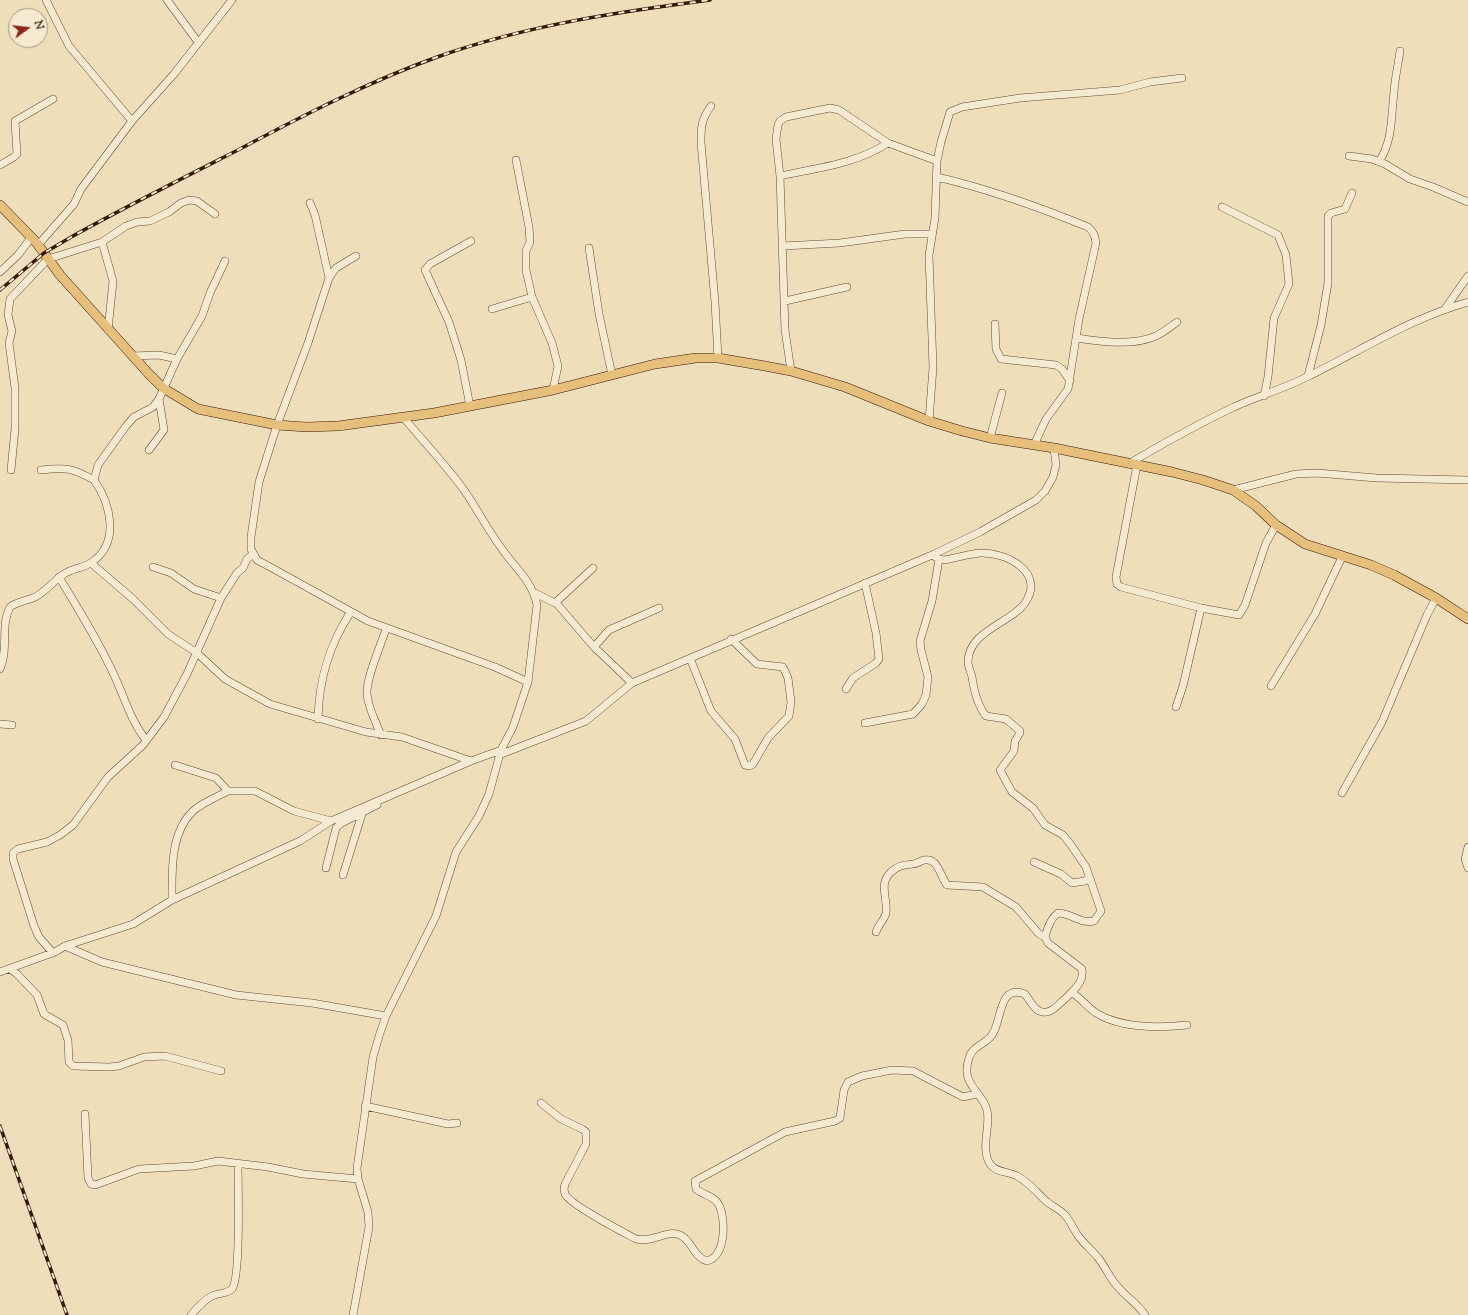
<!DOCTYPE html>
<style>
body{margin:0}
#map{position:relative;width:1468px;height:1315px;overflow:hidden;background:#eedeba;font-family:"Sorts Mill Goudy",serif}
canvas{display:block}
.north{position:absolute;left:8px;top:8px;width:40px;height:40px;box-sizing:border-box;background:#f4ead2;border:1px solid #a99681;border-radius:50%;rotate:75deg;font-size:11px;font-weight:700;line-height:16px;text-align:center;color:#381807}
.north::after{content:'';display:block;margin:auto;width:14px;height:18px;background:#8f2418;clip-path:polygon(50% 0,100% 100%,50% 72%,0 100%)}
</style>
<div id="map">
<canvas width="1468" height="1315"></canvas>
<div class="north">N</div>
</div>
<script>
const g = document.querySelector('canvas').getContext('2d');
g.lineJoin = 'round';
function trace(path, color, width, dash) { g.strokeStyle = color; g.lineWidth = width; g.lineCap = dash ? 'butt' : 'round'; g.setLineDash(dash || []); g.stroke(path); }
const minor = new Path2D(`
 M46,0L69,46L132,121
 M167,0L198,42
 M711,106C701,120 701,127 701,143L715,302L718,358
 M1349,156L1372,159L1385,164L1410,179L1433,187L1468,202
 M516,160L529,227L530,242L526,251V270L532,297L552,343L558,366L553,390
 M1379,162C1393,140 1391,117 1394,92C1395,78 1398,65 1400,51
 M0,165L14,157L17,154L15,121L53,99
 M780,176C816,168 856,164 888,143
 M937,177C989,189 1039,207 1088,227C1094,232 1095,236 1096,243L1079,319L1068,389L1046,419L1034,445
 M310,203L315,215L329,278L308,343L277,425L259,482L251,537V549L257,560L272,568L368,621L495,667L528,682
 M1222,207L1278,235L1286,255L1289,284L1274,318L1268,377L1264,396
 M102,242L113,281L108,330
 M38,245L74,204L81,189L132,121L174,74L232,0
 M783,246L840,243L905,234H932
 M589,248L599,314L612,375
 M0,272L18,255L31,238
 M329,278L336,268L356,256
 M785,301L847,287
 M492,309L532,297
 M1445,309L1468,276
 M995,324L996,349L1001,359L1056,365L1062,369L1070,381
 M1077,338C1101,342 1133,346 1156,336C1164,332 1170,327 1177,322
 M132,356L159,355L177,359
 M791,371L785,330L780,176L776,139L778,125L780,121L786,117L830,108L839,110L888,143L937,161
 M1308,376L1321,325L1328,283V216L1331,213L1345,209L1352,193
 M470,406L461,360L449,322L425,270L430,264L471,241
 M929,421L933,367L929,255L935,218L937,161L941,142L950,112L962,107L1020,98L1120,90L1150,82L1182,78
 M990,438L1002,393
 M149,450L164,430L159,399
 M1130,463C1164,443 1198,424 1234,407C1259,396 1285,388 1309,376C1362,350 1411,318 1468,302
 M1137,465L1116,577L1117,584L1121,587L1201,608L1239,615L1245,605L1266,543L1276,525
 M11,470L15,429V388L9,343L12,331L8,315L10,299L48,259L102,242L126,226L137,222L150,221L169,212L181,203L189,200L197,201L215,214
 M41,470C66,467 72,468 94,480
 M1233,490L1296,474L1317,473L1377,478L1468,480
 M932,555L939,559L944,560C956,558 969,554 980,553C1006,552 1046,572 1025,603C1011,623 968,631 968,662C968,667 971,672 972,677C974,691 977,705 986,716L1006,719L1020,731V733L1015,741L1014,751L1000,770L1012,792L1033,808L1045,825L1063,835L1071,845L1086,867L1101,911L1094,921C1080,924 1071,913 1058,913C1051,918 1047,929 1045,937L1048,943L1082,969C1084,983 1074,989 1066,998C1058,1004 1051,1016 1039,1011C1033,1008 1029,999 1025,994C998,983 1002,1022 992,1035C986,1044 972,1046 969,1058C960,1085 982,1091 987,1110C991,1126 980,1148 990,1164C996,1173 1008,1171 1017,1176C1029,1182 1037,1193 1047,1202C1052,1206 1059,1209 1064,1214C1070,1220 1074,1230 1079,1237C1085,1245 1093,1251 1099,1259C1106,1268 1110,1279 1118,1287C1126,1297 1138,1304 1145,1315
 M91,563L133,599L168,634L197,653L225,679L270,704L366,732L402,737L471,761
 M153,567L171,573L194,589L221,598
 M59,577C79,610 99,642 115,677C125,699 131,721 146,740
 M535,593L557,604L594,647L632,683
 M555,603L593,568
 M594,647L609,630L659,608
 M690,658L711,711L735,739L745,765L750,766L753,764L768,738L789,716L791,702L788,678L783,667L757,664L731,639
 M0,669C9,650 0,626 10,607C17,602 25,601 33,598C45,593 53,581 64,574C73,568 85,568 92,562C120,543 111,504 94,480L98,465L126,426L134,417L153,407L159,399L177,359L202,316L210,293L225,261
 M1271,686L1315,614L1342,557
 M846,689L853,678L876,663L879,659L876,633L865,583
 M1176,707L1183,686L1201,608
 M318,719C319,679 329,646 350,613
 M865,723L913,714L922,704L926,695L928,677L921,650L920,641L932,601L939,559
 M0,724L12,725
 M381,735C376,722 368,708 367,694C366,678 381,645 386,629
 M499,755L586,721L632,683L932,555L980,532L1036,500L1045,491L1053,477L1056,465L1054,448
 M175,765L216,778L228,791H255L294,811L331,821
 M1342,793L1382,722L1427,615L1436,598
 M1468,847L1465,859L1468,868
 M1034,862L1061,874L1072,883L1085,881L1089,877
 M326,868L336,828L340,824L377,805
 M343,875L362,814
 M172,900C172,871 170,833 193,811C202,803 217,797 228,791
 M876,932C878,925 885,919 886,913C888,898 878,884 891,872C899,865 903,865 913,864C917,864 920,861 924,860C938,857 940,876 947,885L983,887L1016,907L1039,934L1045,937
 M65,946L102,962L236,995L312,1003L386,1016
 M53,953L39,937L34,926L13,859V853L18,849L47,842L60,835L73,825L108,777L143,745L164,717L187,674L221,598L237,573L243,568L247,559L252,555
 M10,969L17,974L37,995L44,1014L63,1025L68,1040L69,1062L73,1066L109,1067L119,1066L144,1057L165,1056L221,1071
 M0,972L55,952L65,946L133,924L172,900L300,841L331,821L471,761L501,750
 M1072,993C1081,998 1087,1007 1096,1013C1121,1028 1159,1028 1187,1025
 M541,1103L561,1119L582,1129L586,1132V1144L565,1184C564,1187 564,1191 565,1194C570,1205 623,1232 636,1239C654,1243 667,1229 680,1235C692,1240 693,1257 707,1261C726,1256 726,1220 719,1205C715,1196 703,1195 696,1189L695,1181L785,1132L835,1121L840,1118L844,1090L848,1082L862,1076L892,1070L913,1071L963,1097L976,1094
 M365,1106L448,1124L457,1123
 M85,1114L88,1178L91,1184L95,1185L139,1169L194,1166L218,1161L268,1167L303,1174L358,1179
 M191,1315C197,1308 204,1300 212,1296C218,1293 227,1294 232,1289C241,1278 238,1183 238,1164
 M353,1315L369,1227L368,1212L358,1179L357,1168L373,1057L380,1033L386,1016L436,916L456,852L479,816L489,794L501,750L513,727L528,682L537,605C533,582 515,568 502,549C488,530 477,509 464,490C445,464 423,441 403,417`);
const major = new Path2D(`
 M0,205L36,242L60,275L148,373L163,388L198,409L277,425L306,427L338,426L434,413L553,390L655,364L696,358H718L765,366L791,371L845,387L929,421L962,431L990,438L1054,448L1172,472L1203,480L1233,490L1256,506L1276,525L1305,544L1371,565L1394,575L1436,598L1468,619`);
const rail = new Path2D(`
 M0,290L44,253L73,236C127,206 183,178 238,150C304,115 370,81 440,56C528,25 618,12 710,0
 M0,1126L67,1315`);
trace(minor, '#664a34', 8);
trace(major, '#381807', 10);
trace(minor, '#f4ead2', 7);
trace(major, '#e7bf7d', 9);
trace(rail, '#381807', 3.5);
trace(rail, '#f4ead2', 2, [6]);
</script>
